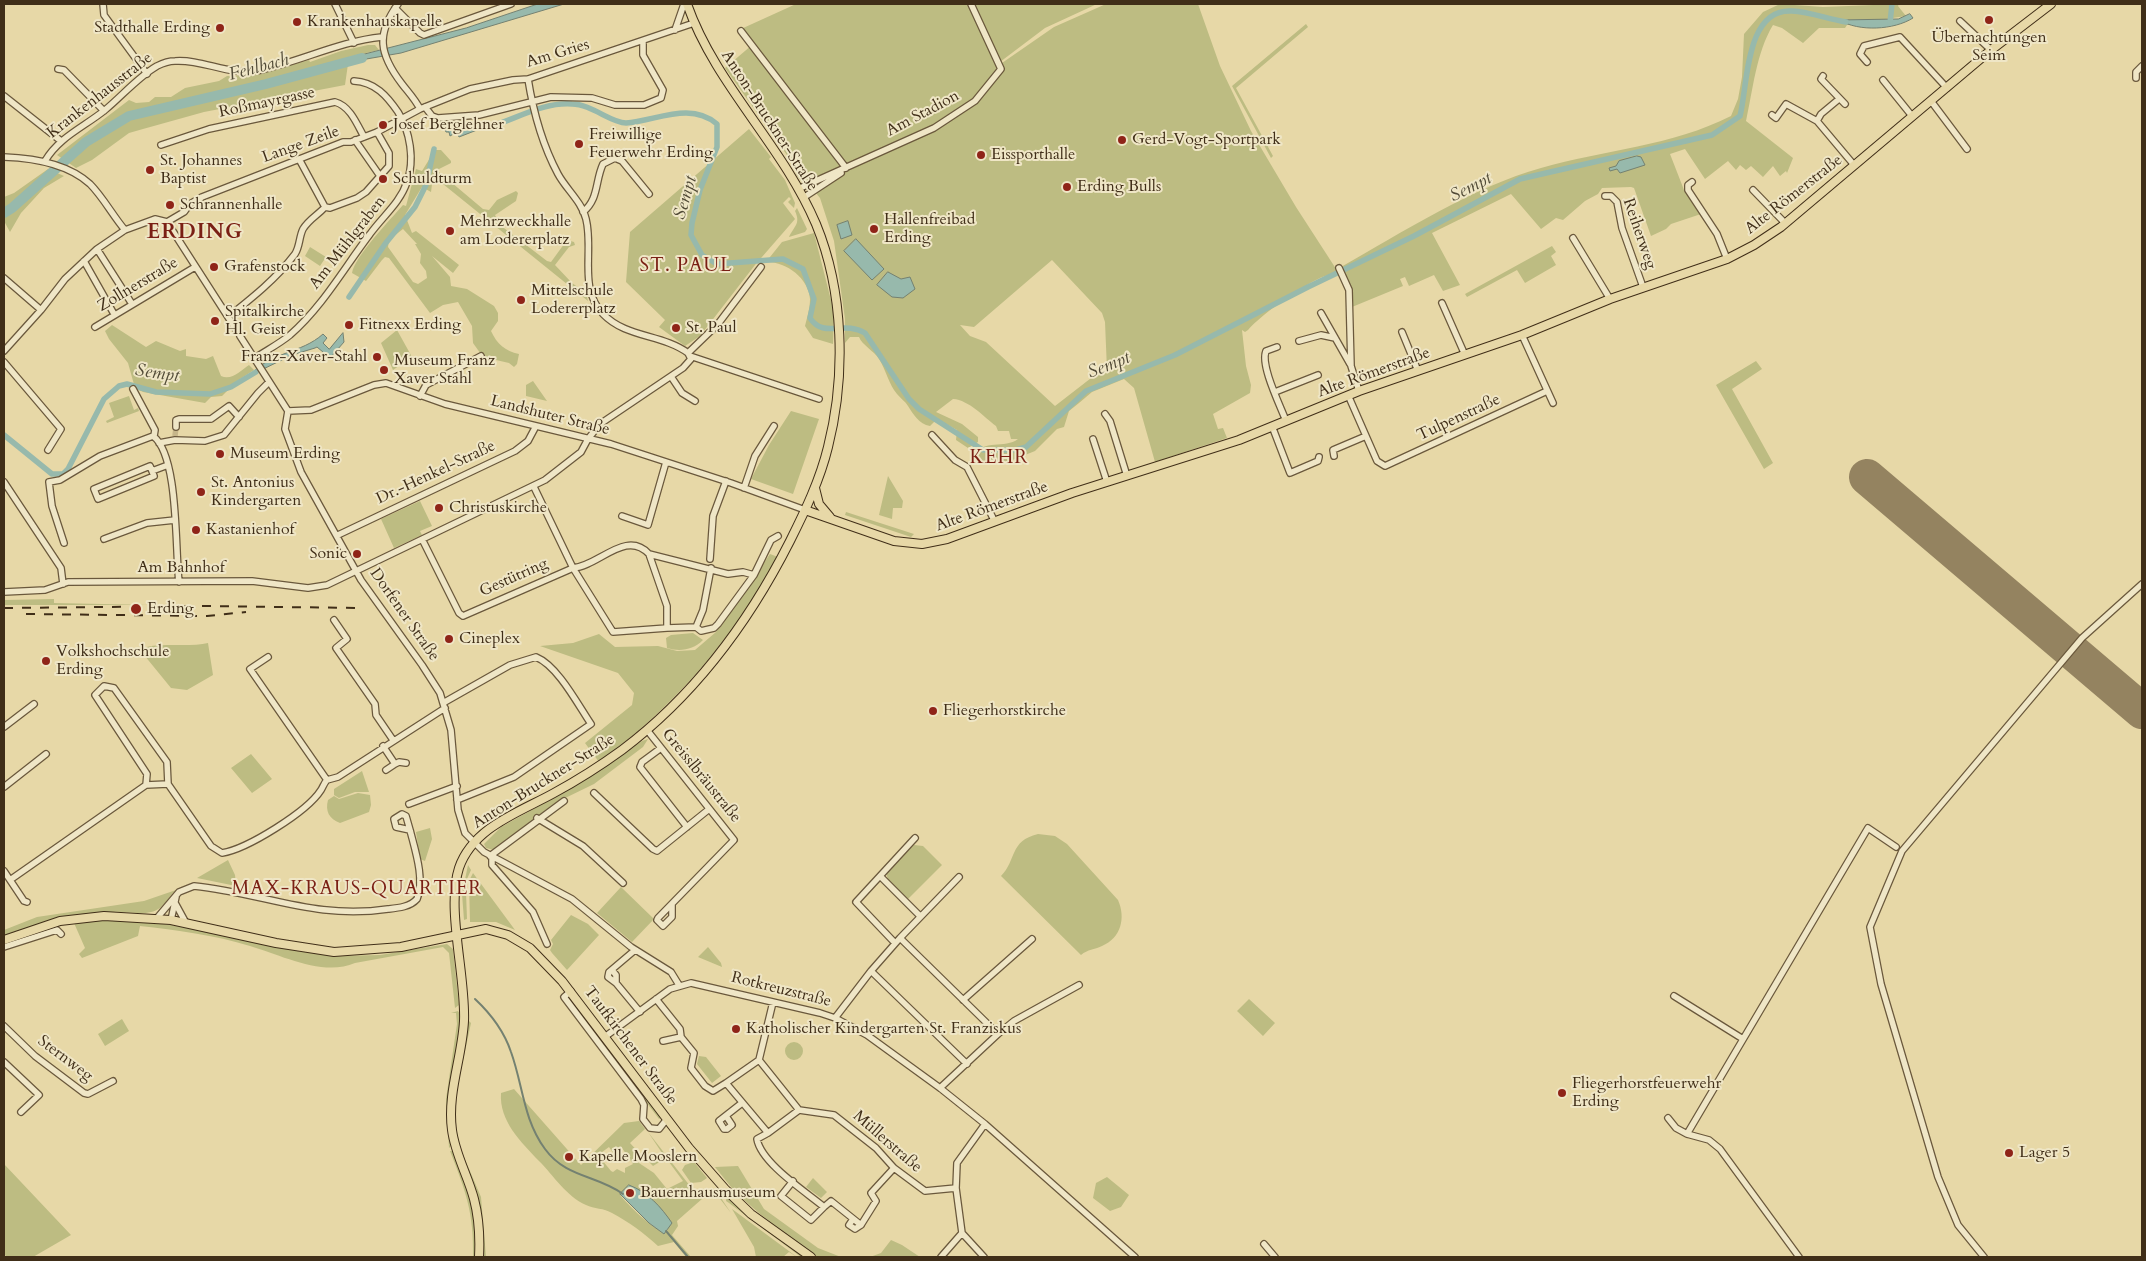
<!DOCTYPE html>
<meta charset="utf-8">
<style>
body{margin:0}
#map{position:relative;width:2146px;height:1261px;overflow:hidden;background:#e7d8a7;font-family:Cardo,serif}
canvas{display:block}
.frame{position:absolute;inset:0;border:5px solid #402e18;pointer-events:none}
</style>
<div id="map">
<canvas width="2146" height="1261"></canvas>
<div class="frame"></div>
</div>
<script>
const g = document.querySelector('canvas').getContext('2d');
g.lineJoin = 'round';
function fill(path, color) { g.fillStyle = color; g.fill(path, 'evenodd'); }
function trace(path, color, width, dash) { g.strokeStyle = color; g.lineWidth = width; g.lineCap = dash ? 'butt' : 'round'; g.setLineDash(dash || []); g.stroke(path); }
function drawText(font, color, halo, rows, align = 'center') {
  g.font = font + ' Cardo,serif'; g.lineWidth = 4; g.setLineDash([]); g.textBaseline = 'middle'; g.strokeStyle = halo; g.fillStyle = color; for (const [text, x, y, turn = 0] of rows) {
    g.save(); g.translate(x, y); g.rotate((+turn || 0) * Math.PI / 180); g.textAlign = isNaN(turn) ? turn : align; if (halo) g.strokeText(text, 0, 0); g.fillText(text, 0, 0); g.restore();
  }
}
const green = new Path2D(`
 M796,4H973L994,47L974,4H1097L1045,28L1000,62L1002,63L1054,27L1106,4H1198L1220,66L1251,131L1296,207L1340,275C1335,276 1330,274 1325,276C1305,283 1262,314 1248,330L1245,332L1242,330L1246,366L1251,385L1250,393L1213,414L1218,429L1223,428L1227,438L1155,462L1134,388L1124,379L1092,392L1079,403L1069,411L1064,427L1057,429L1035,451L1010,461L980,463L974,455C983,439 1005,449 1018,439H1011L1009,431H998L996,426C984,417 969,400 953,399L936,412L962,424L978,437V442L968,448L956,440L957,430L937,419L930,426C919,424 913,414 908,406C905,401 900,398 897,394C889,385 886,370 879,359C874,351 862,345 859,337H850L845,343V319L834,241L820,198L807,182L801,181L795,173L804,179L725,68L752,45L741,29ZM1052,260L1102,313L1105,322L1107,370L1095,375L1055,406L986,342L970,336L960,325L974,327Z
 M1780,4L1823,7L1899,4L1898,6L1906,16L1847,25L1845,28H1819L1803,43L1782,28L1773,25C1756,53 1753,90 1746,121L1793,158L1787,173L1786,171L1780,176L1773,166L1763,177L1751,166L1746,170L1740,165L1736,170L1728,161L1705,179L1685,149L1670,154L1684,190L1701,214L1671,224L1666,229L1651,236L1634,188L1631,187L1602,188L1598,194L1585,201L1563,220L1556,218L1541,229L1511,194L1432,233L1460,285L1443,291L1434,275L1409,286L1405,277L1400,279L1403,286L1352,307L1351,289L1341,267C1401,233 1475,186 1541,168C1604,150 1672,146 1731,116L1738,99L1742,77L1744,34L1763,12Z
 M1306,24L1308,27L1236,88L1273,156L1271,158L1232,86Z
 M368,45H375L379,50L349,57L345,85L204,112L143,129L129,133L92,160L76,168L57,155L129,100L136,103L149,102L155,97H171L185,88L219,81L227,76L254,75L309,60L310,62L341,51Z
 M749,129L771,157L769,159L785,180L795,203L794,208L788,202L791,199L789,197L783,203L795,219L755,265L700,336L685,346L659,327L665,320L626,282L630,232Z
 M435,150H441L451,161V163L439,169V172L483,209L489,210L497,200L516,191L518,193L516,201L495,215L500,225L547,261L551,262L567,240L574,242L575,245L569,247L555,265L572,283L586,293L588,301L433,176L431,192L422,187L405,215L412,233L416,231L459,265L453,273L432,256L450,277L451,286L467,289L494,306L498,313V321L491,331C497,344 505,351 519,354L517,364L514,367L509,363L483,357L473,343L472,326L458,302L443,305L430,313L389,258L385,257L382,260L366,281L352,273C355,256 390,220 403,205L406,206L416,169L422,171ZM403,229L417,244H415L421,254L420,263L426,271L427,278L418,284L413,282L388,247L389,240Z
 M48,169L64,176L44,188L21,213L10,232L4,221V197L14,193Z
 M797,208L807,229L805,232L789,237C794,226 801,224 795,211Z
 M814,233L834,312L833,344L813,338L805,326C807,318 810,308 810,299C809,278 785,261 766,262L782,242Z
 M1552,246L1556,252L1551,256L1556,265L1525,283L1517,270L1467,297L1465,294Z
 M310,247L326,257L320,266L305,256Z
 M112,325L146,347L156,341L180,351L186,349V356L206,359L213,356L221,376C232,381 241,370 249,365L254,370L237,381L222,396L211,397L205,403L143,392L135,388L128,363L109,339L105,331Z
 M397,330L412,357L393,370L381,343Z
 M1756,361L1762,369L1732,389L1773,463L1764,469L1716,385Z
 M533,381L547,401L526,396V385Z
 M129,396L134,410L138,408L139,411L107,423L106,421L114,417L109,403Z
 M791,411L819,419L793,494L751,479L769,445Z
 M888,476L903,501L902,508H893L892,519L879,515Z
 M420,501L432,526L420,531L422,535L394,548L381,519Z
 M846,512L914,534L911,537L845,515Z
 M770,554L778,557C733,639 674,707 599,762L585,743L632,705L634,693L618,673L540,646L573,643L599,634L615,647L658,646L677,651L695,650L716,632Z
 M54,599V603L150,605H4V600Z
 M693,633L703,640C693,650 680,652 667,648L666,638L671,635Z
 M208,643L213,675L187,690L171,688L140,650C152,641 189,648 208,643Z
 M648,739L643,747L594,784L557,802L494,850L486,848L484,844L501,827L577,785L642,741Z
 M251,754L272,779L252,793L231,768Z
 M362,771L369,792H355L339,798L334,795V789Z
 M358,793L370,795L371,805L369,812L340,823C329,819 325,811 328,800L334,796L339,799Z
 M430,828L432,839L425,861L420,859L416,832Z
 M1038,834L1055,836L1067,844L1118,900C1126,918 1121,938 1102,946C1094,950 1088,949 1081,955L1001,876C1017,860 1009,841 1038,834Z
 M914,845L923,846L942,865L908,899L888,880L886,872Z
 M228,860L235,875L236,886L197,878Z
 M468,865L471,870L467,879L466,892L467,919L464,920L462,894Z
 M473,873L515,930L496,922H470L469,881Z
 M621,887L654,919L632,942L597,913Z
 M176,890C168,897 163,910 151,912C139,915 125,911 113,912C74,915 40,923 4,936V930L37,917L144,901Z
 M571,915L588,924L599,935L567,970L552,953L550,950L553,944L551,940Z
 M117,919L172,925L291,950L331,956L380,955L447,944L453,949L459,1005L455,1008L449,953L443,947L355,963C323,977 281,955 250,946C215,935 176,930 140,926L138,936L82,958L79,954L85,948L74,923Z
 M708,947L721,963L722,967L698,957Z
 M570,997L662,1117L659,1119L568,999Z
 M1249,999L1275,1023L1263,1036L1237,1011Z
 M458,1011L460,1014V1030L452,1145L449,1148L446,1099L457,1024L456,1013H451Z
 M122,1019L129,1031L105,1046L98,1034Z
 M468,1020L471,1023L456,1094L455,1122L461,1150L481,1197L486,1257H482V1232L454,1124V1098Z
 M785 1051a9 9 0 1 1 18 0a9 9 0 1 1-18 0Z
 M699,1056L706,1057L721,1076L712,1083L697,1064Z
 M514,1089L581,1165L624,1123L639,1121L645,1129L630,1143L642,1156L639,1163L654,1173L667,1189L683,1181L666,1158L653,1166L645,1158L647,1157L650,1161L662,1153L648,1132L690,1186L692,1193L700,1196L710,1190L715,1189L731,1213L714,1191H711L677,1221L678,1226L672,1235L691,1257H686L674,1242L658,1246C644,1233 629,1222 612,1213C604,1208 594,1209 586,1205C566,1196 554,1176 539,1161C521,1142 499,1121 501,1093ZM609,1147L613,1153L622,1148L633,1164L625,1168V1173L617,1169L613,1172L611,1171L598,1155ZM620,1195L668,1229L666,1232C654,1231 628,1205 620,1195Z
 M450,1151H453L475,1215L476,1257H473C474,1213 466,1192 450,1151Z
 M694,1162L707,1178L701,1182L691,1183L682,1170L685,1165Z
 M4,1164L71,1235L33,1257H7L4,1254Z
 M738,1166L764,1209L818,1248L841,1257H815L760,1214L735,1192L715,1167Z
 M1107,1177L1129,1195L1121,1207L1110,1211L1093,1198L1096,1183Z
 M813,1178L827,1192L821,1198L806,1187Z
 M727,1196L752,1219L805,1257H801L729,1203L726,1201Z
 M732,1209L797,1257L789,1252L783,1257H756L754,1247Z
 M891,1240L902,1245L920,1257H870L881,1253Z`);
const water = new Path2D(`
 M538,4H564L401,53L349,62V58L466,28Z
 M1910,14L1913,18C1894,30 1859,32 1839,20L1898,19Z
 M475,124L477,130L459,137L457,132L450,136L449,132H446L445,130L454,128V126Z
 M1637,156L1641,157L1645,165L1620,173L1617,169L1610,171L1609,168L1616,166L1619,161Z
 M848,221L852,235L841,239L837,225Z
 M856,239L884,269L872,280L844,251Z
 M888,272L901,279L910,277L915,289L903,298L892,297L877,285Z
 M343,333L344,342L330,358L317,347L315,348L292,355L249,376C271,351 301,354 323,334L327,338L323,343L329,349Z
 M629,1185C648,1192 661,1207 672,1223L664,1234L649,1223L620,1194Z`);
const stream = new Path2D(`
 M475,999C491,1014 504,1031 511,1052C523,1085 523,1119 545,1149C566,1178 597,1175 623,1194
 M666,1231L688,1257`);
const canal = new Path2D(`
 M1890,23L1892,4
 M469,129C476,127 485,128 492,126C518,118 544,102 572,104C591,104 611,123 626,123C656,121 690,101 717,124V147L700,190L692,223L691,235L702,255L717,264L783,259L803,269L814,299L810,318C824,339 843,320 865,333L909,399L919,409L983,450H1016L1026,447L1086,391L1175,355L1308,287L1414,236L1520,179L1712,135L1740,116C1748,85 1745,8 1792,11C1810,12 1828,19 1846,22
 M349,297L385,244L415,207L426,185L434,149
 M4,435L52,474H63L68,469L104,399L119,386L127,384L156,392L210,394L231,387L256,372`);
const river = new Path2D(`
 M4,213L12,208L86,142L129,116L266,84L362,58`);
const runway = new Path2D(`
 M1867,477L2142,711`);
const minorTunnel = new Path2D(`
 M175,436L176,427`);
const minor = new Path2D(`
 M103,4L104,15L147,74
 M335,4L354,43
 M398,4C376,34 379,54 402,84C408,92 415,99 420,109
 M395,8L420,33L424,35L511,4
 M1960,21L1991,50
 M675,30L684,4
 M741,31L846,168
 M1867,62L1860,54L1864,46L1900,37L1947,88
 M58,69L64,70L104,111
 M1823,76L1821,79L1845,104
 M2136,78V72L2142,66
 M1883,80L1912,116
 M4,96L61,141
 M1931,101L1967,149
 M425,107L432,116L438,118L479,115L551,97L592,98L615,105H644L661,98L663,90L643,55V41
 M1772,115L1776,118L1786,104L1817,121L1854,165
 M1817,121L1821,114L1839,99
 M355,140L380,176
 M161,145L209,129L335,102C350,106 357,124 364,137
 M4,157C33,158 67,163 90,184C103,197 113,216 125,230
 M299,159L325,207
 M45,161C59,137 84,127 105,110C122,96 138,77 157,66C163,63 169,61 175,61C205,59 229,77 261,70C301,61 341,41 382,37
 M1692,182L1688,185V190L1717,234L1727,259
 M798,189L934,128L975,101L1001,69L971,4
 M1753,190L1785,223
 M1605,196H1611L1617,202L1622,228L1643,287
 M803,198L841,173
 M583,212C599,199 595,181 603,164L615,158L622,161L649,194
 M167,222L184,212L190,204L202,197L343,142H351L377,132L420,109L470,89L513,80L528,79L694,23
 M167,222L237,331
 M1573,238L1610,299
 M97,249L132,304
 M84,261L114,314
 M1339,268L1349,290L1351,366L1359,391
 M4,278L41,310
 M1442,303L1465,355
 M1321,313L1350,364
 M228,317C252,298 276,279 295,254C300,246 299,237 303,229C309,219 318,215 325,207L330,208L357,198L366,192L389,166V153L377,132
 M95,327L195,267
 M1402,332L1418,371
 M1522,335L1553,403
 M240,336L288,411
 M1299,341L1321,335L1335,338
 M1277,347L1266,351C1260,365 1280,405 1286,421
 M4,351L41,310L65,279L97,249L125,230L155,219L167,222
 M688,353L718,324L761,267
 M690,356L819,399
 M255,358C267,350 279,344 290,335C323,306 344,268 370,234C383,216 400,203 407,182C415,160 410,131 398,112C387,96 375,82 354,81
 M4,362L61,429L48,450
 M672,378L682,393L695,401
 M133,389L155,430L154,436
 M1275,392L1318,375
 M1348,395L1377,461L1385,466L1547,391
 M420,396L426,385L481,356
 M288,411L285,429L301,472L361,580L422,665L440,693L451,730L458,810L465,833L484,852L572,899L631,947L671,972L679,985
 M288,411L311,410L374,385L386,383L445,404L611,444L731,483L805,510
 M1105,414L1110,421L1127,476
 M1272,426L1290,473L1318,461L1319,457
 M176,427V420L179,419H211L229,406L239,417
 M932,435L955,460L967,467L995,522
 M1093,439L1107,482
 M159,443L175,440L205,441L224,435L258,393L269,382
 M1334,456L1333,450L1366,436
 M152,471L154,476L98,499L94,489L150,466L152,471L168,465
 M4,482L61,568L63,584
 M744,488L755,456L774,426
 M622,516L648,525L666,462
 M338,535L515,451L528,441L536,426
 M104,539L147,523L175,520
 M423,541L459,613L463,616L573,568L534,487
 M64,543L52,506L49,482L60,480L100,456L153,436C179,455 175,550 179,582
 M649,554L667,606V628L613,632L573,568C599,566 626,529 649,554L728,574L743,572L754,575
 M710,559L713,516L726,481
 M4,592L45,590L68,582L252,581L308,588L327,585L545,480L581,452L588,439L600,424L683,368L691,359L688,353C662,334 626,338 603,314C578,288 594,250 586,219C582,202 566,189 558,174C543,146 533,110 528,79
 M334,620L347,639L336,648L375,704L376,715L393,740
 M696,627L701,631L714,628L718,624L754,575L771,540L778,536
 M667,628L696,627L703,610L711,568
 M268,657L250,669L327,780
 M443,703L510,665L536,657C558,666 578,705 591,724L514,777L457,800
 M4,727L34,704
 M647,730L734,840L658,918L657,920L663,926L672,917V905
 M383,746L395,764L386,770
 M661,748L642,762L640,767L687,827
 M395,764L399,762L406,763
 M146,785L147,774L95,695L104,686L114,688L167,762L168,784
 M4,787L46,754
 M594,793L653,849L657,851L708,810
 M409,804L457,786
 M402,814L406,816L410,830L396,827L394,819Z
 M537,818L583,846L623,883
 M915,838L880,876L920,916
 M490,856L564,801
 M492,857V865L533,912L547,944
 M4,871L24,901L27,902
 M880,876L856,902L895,943
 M959,877L900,938L998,1034L1014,1021L1079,985
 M10,880L146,785L168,784L211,846L222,853C247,849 307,812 321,790C323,787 324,783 327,780L338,777L445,708
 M174,901L186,923
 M157,918L179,892L194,886C264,893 315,920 388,909C398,908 410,907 417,899C425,879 415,850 410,830
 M171,920L176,897
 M4,947L57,930L61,934
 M612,970L616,975V983L608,977L609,972L635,950
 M871,971L967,1064
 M616,983L640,1012
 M571,991L564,997L641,1099L644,1105L643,1119L650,1128L659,1129L667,1119
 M1674,996L1743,1039
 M656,999L680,1029L681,1037L694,1053L691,1068L705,1086L713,1091L726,1083L768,1133L757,1139C761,1163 806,1192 824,1207L831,1201L861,1225L876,1201L871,1193L894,1168
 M963,1000L1032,939
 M835,1018L871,971L900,938
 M4,1026L35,1056L84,1093L88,1094L113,1081
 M606,1036L670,989L691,983L820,1013L835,1018L867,1035L940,1088L985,1124L1135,1257
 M663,1041L681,1037
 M759,1060L799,1110L834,1115L876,1148L894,1168L925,1191L956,1188
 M759,1060L773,1002
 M4,1062L39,1095L21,1112
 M726,1083L759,1060
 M940,1088L998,1034
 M726,1116L732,1125L727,1129H724L719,1121L742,1103
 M1668,1118L1676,1128L1687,1134
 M768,1133L799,1110
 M793,1181L781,1196L811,1220L824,1207
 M853,1219L849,1225L855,1229L861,1225
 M1264,1244L1275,1257
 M941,1257L962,1233
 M984,1257L962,1233L956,1188L957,1163L985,1124
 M1799,1257L1720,1149L1709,1140L1687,1134L1868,828L1896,847
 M1984,1257L1958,1225L1938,1177L1881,984L1870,927L1902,851L2082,638L2142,584`);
const major = new Path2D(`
 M815,488L819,504L830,517
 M805,510L894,541L922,544L947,539L1072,493L1239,440L1359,391L1522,335L1610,299L1727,259L1754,245L1781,227L1991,50L2051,4
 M4,940L60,921L104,916L171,920L276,943L334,952L401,947L486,929L508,935L530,948L562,981L689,1148L725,1189L751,1214L811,1257
 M479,1257C480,1238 479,1218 474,1199C468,1176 455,1154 452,1130C447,1093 462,1058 464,1021C466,977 446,908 459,868C473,827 520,812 554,793C578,780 600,766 622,750C695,695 749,622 790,541C805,511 820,480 828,447C846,376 844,292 816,224C782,144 716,86 687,4`);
const rail = new Path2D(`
 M4,608L208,606L357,608
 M26,614L207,616L246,612`);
const markers = [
 [1989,20,5,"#8f2418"],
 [297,22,5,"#8f2418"],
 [220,28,5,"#8f2418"],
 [383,125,5,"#8f2418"],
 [1122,140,5,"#8f2418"],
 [579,144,5,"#8f2418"],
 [981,155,5,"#8f2418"],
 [150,170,5,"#8f2418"],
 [383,179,5,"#8f2418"],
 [1067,187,5,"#8f2418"],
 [170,205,5,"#8f2418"],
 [874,229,5,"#8f2418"],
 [450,231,5,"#8f2418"],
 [214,267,5,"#8f2418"],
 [521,300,5,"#8f2418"],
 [215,321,5,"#8f2418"],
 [349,325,5,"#8f2418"],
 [676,328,5,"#8f2418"],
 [377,357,5,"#8f2418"],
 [384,370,5,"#8f2418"],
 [220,454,5,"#8f2418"],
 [201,492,5,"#8f2418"],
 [439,508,5,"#8f2418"],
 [196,530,5,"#8f2418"],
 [357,554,5,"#8f2418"],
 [136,609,6,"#8f2418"],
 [449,639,5,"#8f2418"],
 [46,661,5,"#8f2418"],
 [933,711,5,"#8f2418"],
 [736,1029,5,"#8f2418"],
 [1562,1093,5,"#8f2418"],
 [2009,1153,5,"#8f2418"],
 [569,1157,5,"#8f2418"],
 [630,1193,5,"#8f2418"]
];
const poiNames = [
 ["Krankenhauskapelle",307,22],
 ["Stadthalle Erding",210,28,"right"],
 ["Übernachtungen",1989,38,"center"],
 ["Seim",1989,56,"center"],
 ["Josef Berglehner",393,125],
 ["Freiwillige",589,135],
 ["Feuerwehr Erding",589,153],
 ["Gerd-Vogt-Sportpark",1132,140],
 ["Eissporthalle",991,155],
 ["St. Johannes",160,161],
 ["Baptist",160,179],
 ["Schuldturm",393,179],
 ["Erding Bulls",1077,187],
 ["Schrannenhalle",180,205],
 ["Hallenfreibad",884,220],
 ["Erding",884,238],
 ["Mehrzweckhalle",460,222],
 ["am Lodererplatz",460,240],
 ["Grafenstock",224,267],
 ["Mittelschule",531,291],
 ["Lodererplatz",531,309],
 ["Spitalkirche",225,312],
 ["Hl. Geist",225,330],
 ["Fitnexx Erding",359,325],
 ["St. Paul",686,328],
 ["Franz-Xaver-Stahl",367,357,"right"],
 ["Museum Franz",394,361],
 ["Xaver Stahl",394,379],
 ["Museum Erding",230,454],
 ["St. Antonius",211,483],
 ["Kindergarten",211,501],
 ["Christuskirche",449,508],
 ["Kastanienhof",206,530],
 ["Sonic",347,554,"right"],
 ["Erding",147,609],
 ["Cineplex",459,639],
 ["Volkshochschule",56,652],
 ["Erding",56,670],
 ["Fliegerhorstkirche",943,711],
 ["Katholischer Kindergarten St. Franziskus",746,1029],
 ["Fliegerhorstfeuerwehr",1572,1084],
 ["Erding",1572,1102],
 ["Lager 5",2019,1153],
 ["Kapelle Mooslern",579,1157],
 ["Bauernhausmuseum",640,1193]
];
const streetNames = [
 ["Am Gries",558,54,-17],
 ["Krankenhausstraße",100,96,-38],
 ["Roßmayrgasse",267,103,-12],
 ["Am Stadion",923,114,-28],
 ["Anton-Bruckner-Straße",769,121,57],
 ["Lange Zeile",301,145,-20],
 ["Alte Römerstraße",1794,195,-38],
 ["Reiherweg",1639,234,71],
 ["Am Mühlgraben",348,243,-52],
 ["Zollnerstraße",138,285,-31],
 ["Alte Römerstraße",1374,373,-20],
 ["Landshuter Straße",550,416,14],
 ["Tulpenstraße",1459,418,-25],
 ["Dr.-Henkel-Straße",436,473,-25],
 ["Alte Römerstraße",992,507,-20],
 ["Am Bahnhof",181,568],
 ["Gestütring",514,578,-24],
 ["Dorfener Straße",404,615,55],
 ["Greisslbräustraße",701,776,51],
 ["Anton-Bruckner-Straße",544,782,-32],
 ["Rotkreuzstraße",781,990,14],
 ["Taufkirchener Straße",630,1046,53],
 ["Sternweg",65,1059,37],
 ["Müllerstraße",887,1142,41]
];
const waterNames = [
 ["Fehlbach",259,68,-15],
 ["Sempt",1471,188,-27],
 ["Sempt",686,198,-74],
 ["Sempt",1109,366,-22],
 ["Sempt",157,374,8]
];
const quarterNames = [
 ["ST. PAUL",686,267],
 ["KEHR",999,459],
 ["MAX-KRAUS-QUARTIER",357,890]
];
const districtNames = [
 ["ERDING",195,233]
];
fill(green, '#bdbc82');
fill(water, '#97b9ac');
trace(water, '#748171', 1);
trace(stream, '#748171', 2);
trace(canal, '#97b9ac', 5.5);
trace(river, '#97b9ac', 10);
trace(runway, '#948360', 36);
trace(minorTunnel, '#c6b68a', 5.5, [5.5, 3]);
trace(minor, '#6a583c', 8);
trace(major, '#402e18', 10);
trace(minor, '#efe6c6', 5.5);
trace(major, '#e7d8a7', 8);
trace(rail, '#402e18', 2, [9, 9]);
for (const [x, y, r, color] of markers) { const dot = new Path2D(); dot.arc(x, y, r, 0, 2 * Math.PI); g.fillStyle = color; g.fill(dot); trace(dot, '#efe6c6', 2); }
drawText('16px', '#402e18', '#efe6c6', poiNames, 'left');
drawText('16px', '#402e18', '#efe6c6', streetNames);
drawText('italic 18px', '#514a36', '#efe6c6', waterNames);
g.letterSpacing = '1px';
drawText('19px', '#7a1f14', '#efe6c6', quarterNames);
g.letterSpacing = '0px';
g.letterSpacing = '1px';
drawText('bold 21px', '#7a1f14', '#efe6c6', districtNames);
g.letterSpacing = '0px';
</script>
